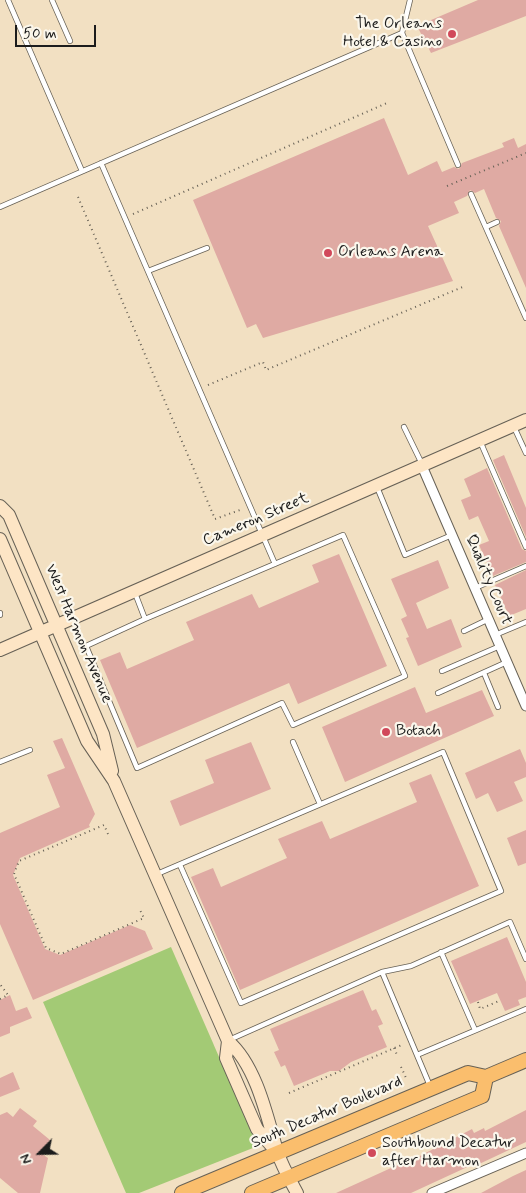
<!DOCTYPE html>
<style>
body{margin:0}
#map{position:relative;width:526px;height:1193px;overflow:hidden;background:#f2e0c2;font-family:Mynerve,sans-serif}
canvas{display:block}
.north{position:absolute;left:15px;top:1128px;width:50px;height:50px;-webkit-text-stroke:4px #fbf7ec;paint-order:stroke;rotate:247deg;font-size:14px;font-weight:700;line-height:20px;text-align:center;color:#1c1c1c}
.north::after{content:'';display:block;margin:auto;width:18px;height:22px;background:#1c1c1c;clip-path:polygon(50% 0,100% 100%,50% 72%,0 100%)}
.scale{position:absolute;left:15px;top:25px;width:81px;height:22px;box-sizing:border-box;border:2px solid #1c1c1c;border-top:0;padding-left:6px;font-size:15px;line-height:18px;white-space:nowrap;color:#1c1c1c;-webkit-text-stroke:4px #fbf7ec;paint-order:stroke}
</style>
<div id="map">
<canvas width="526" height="1193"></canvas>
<div class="north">N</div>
<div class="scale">50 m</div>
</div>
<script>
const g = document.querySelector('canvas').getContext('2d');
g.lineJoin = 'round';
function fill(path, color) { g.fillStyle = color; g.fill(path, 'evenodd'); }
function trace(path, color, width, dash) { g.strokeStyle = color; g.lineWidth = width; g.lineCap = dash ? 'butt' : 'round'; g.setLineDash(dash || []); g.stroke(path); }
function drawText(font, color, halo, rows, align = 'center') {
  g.font = font + ' Mynerve,sans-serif'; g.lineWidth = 4.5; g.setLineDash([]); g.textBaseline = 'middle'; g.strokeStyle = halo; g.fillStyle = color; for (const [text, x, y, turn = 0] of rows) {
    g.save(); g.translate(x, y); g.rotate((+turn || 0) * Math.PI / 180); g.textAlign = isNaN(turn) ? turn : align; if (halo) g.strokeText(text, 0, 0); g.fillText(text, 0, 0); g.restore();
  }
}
const green = new Path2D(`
 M171,947L258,1146L139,1193H126L43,1002Z`);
const building = new Path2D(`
 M478,0H526V16L431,53L417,26Z
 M384,118L408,175L437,161L442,172L454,167L459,169L462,163L504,147L502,143L514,138L518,148L526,144V288L499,226L501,221L496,218L484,189L475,193L470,190L467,196L454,202L459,213L428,226L453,281L263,338L256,324L247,328L193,200Z
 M504,455L526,508V537L495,465L493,460Z
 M487,468L522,549L526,551V562L493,576L479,545L489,541L478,516L469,520L461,500L471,496L464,479Z
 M339,554L387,666L298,704L289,683L137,748L100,660L120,652L127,669L194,640L186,622L252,594L259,608L319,582L312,565Z
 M438,560L449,588L416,603L427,629L451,619L462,647L418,666L406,638L409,637L401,619L407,616L391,579Z
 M526,570V609L509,616L495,585Z
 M415,687L426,713L482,690L494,716L345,782L322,727Z
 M62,738L95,814L89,825L90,827L20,858L13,875L45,949L60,955L130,925L145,931L153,949L33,1000L0,924V833L60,807L47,775L65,768L53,741Z
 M251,742L271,789L180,826L170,801L214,783L205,760Z
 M520,749L526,763V777L514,782L523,801L497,812L488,793L476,799L465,773Z
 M431,774L479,886L240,990L191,877L213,868L221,887L287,858L278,839L322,821L330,839L417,802L409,783Z
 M526,830V863L518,866L507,838Z
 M507,937L526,982V997L518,1000L520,1005L505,1011L497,993L470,1004L451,961Z
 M363,990L372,1011L376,1009L383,1024L378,1026L387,1047L351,1062L339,1071H330L294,1086L285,1065L281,1067L274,1052L279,1050L270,1029Z
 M10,995L16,1011L27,1007L32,1018L10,1027V1033L0,1037V1000Z
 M13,1072L20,1089L0,1097V1078Z
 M20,1108L37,1121L33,1126L50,1140L43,1149L45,1150L42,1154L48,1158L40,1193H18L0,1178V1115L7,1112L13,1117Z
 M526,1110V1142L477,1165L476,1163L411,1193H336L413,1158L414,1159L472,1129L474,1133L484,1128L485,1131Z
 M526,1170V1193H481L513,1176Z`);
const path = new Path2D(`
 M78,197L215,519L240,510
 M133,214L387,103
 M208,385L263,362L266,370L465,286
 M108,834L104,825L19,861L14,874L46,948L61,954L144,918L140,910
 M0,999L8,995L0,984
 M478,1002L480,1009L499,1001
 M394,1048L398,1057
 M401,1067L407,1080
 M289,1093L404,1044`);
const lane = new Path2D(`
 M8,0L82,171
 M52,0L70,41
 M410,0L402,33L458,165
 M101,163L275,564
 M471,194L526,318
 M0,207L402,33
 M486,227L497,222
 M148,271L207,248
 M404,427L422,464
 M514,427L526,453
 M480,441L526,547
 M377,487L405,555L452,535
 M475,588L526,566
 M135,593L145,619L86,646L137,768L282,703L293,725L405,676L343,535L145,619
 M0,613V615
 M464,631L489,619
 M495,635L526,622
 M442,671L500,646
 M484,673L498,707
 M438,693L507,662
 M293,742L320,804
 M0,762L30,750
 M157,874L443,752L501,891L241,1003L180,865
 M441,952L475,1030
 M382,972L430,1086
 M229,1040L382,972L411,966L510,922L526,959
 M417,1055L526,1009`);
const street = new Path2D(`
 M422,466L526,706
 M432,1193L526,1153`);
const secondary = new Path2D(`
 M0,506L9,515L103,734L112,771
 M0,539L87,741L114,781L228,1041C256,1065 267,1116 277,1151C282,1166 290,1180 297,1193
 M0,650L526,420
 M228,1041L226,1058L257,1129L275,1150`);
const primary = new Path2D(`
 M182,1193L468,1073L486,1077L526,1060
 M252,1193L482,1096L486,1077`);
const pathBridge = new Path2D(`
 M447,186L526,153`);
const markers = [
 [452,34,5,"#d1495b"],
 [328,253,5,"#d1495b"],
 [386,732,5,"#d1495b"],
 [372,1153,5,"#d1495b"]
];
const poiNames = [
 ["The Orleans",442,25,"right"],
 ["Hotel & Casino",442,43,"right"],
 ["Orleans Arena",338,253],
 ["Botach",396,732],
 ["Southbound Decatur",382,1144],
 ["after Harmon",382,1162]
];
const streetNames = [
 ["Cameron Street",256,520,-23],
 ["Quality Court",488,580,67],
 ["West Harmon Avenue",78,634,67],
 ["South Decatur Boulevard",327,1113,-23]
];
fill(green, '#a3ca75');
fill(building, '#dfaaa3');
trace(lane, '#676156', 6);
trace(street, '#676156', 11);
trace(secondary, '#676156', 14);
trace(primary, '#676156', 16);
trace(path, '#676156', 2, [1, 4]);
trace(lane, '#fff', 4.5);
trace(street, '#fff', 9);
trace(secondary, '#fde5c5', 12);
trace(primary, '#fabe6d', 14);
trace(pathBridge, '#676156', 2, [1, 4]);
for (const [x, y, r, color] of markers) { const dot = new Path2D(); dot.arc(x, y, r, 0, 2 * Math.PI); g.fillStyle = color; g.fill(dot); trace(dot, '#fbf7ec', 2); }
drawText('16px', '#1c1c1c', '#fbf7ec', poiNames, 'left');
drawText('16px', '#1c1c1c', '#fbf7ec', streetNames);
</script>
